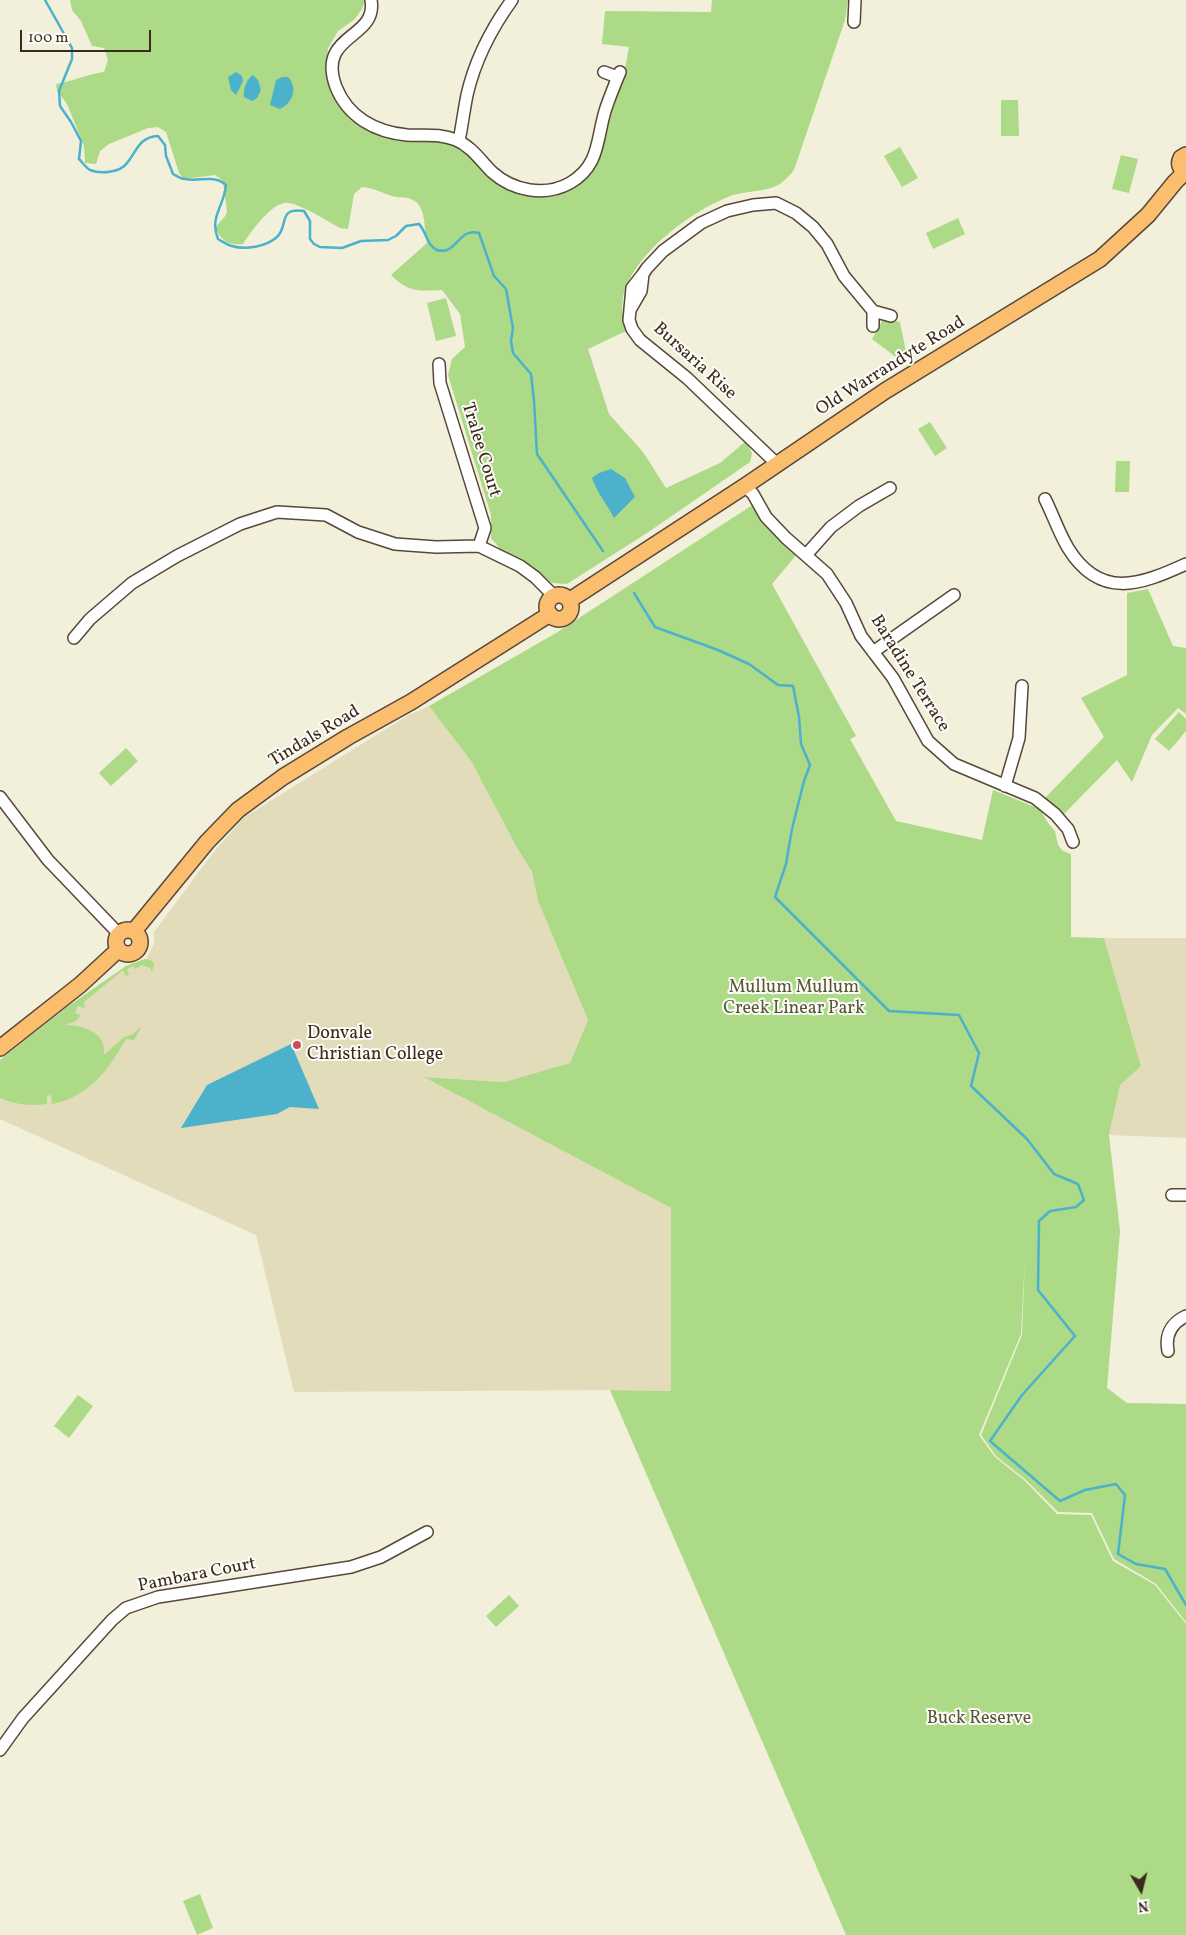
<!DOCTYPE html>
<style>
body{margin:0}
#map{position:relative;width:1186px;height:1935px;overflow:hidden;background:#f2efdb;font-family:Vollkorn,serif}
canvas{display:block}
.north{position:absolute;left:1116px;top:1865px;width:50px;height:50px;-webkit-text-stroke:4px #fdfcf7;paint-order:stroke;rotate:172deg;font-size:14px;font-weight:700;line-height:20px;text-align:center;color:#3b2a1e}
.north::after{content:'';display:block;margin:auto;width:18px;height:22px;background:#3b2a1e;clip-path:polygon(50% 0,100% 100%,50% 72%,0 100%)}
.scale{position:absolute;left:20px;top:30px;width:131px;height:22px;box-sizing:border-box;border:2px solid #3b2a1e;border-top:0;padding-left:6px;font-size:15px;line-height:18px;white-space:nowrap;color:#3b2a1e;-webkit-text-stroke:4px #fdfcf7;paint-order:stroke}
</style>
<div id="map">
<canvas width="1186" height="1935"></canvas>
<div class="north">N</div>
<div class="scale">100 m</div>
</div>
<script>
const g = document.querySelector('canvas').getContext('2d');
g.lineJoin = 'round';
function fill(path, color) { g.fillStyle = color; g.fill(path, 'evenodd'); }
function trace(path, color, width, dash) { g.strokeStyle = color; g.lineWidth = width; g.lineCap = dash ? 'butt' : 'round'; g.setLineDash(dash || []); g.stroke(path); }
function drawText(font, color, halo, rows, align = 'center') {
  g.font = font + ' Vollkorn,serif'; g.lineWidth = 4; g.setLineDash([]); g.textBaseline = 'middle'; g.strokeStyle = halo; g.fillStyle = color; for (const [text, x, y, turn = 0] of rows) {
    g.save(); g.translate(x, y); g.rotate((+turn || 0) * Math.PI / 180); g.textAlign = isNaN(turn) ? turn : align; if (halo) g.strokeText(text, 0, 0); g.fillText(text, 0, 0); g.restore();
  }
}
const built = new Path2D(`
 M429,706L471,761L516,846L532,872L538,901L588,1020L570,1063L504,1082L426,1077L671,1208V1391L610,1390L294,1392L256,1235L0,1119V1060L34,1031L124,969L144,964L154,944V932L213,853L243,818L407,716Z
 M1104,938H1186V1138L1109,1135L1120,1084L1141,1066Z`);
const green = new Path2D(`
 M70,0H365L362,9L355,19L338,31L328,48L326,67L334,96L349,119L375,133L432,138L453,143L471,157L485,172L554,195L572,189L585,179L595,168L602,150L608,122L623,79L629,47L602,44L605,11L711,12L712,0H848L845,20L794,170C790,175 785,180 780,184C765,193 744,190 728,197C690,212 633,254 623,297C621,308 623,320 626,331L588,349L609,414L643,452L666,488L720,463L746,441L752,453L750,462L650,531L567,584L552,583L530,565L501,550L491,538V515L448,375L452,359L465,347L460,314L442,290C419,291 409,293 391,275L427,243C423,228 428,203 408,198C403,197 398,198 392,196C382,193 374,188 362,187L354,194L348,229L340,228C329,222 295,200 284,203C269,206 251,232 243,244C227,245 224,242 215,229C218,222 225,219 227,212L223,181L215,175L184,179L179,173L166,132L158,127L148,128L109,144L100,151L96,164L85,163L84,146L67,104L57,91L56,84C73,81 88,74 104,72L108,60L104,48L92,46L81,21L72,10Z
 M1001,100H1018L1019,136H1001Z
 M900,147L918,178L902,187L884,156Z
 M1121,155L1138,159L1129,193L1112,189Z
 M958,218L965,234L933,249L926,233Z
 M446,298L456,336L436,341L427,303Z
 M892,320L900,322L906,352L897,358L872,339L882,321Z
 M930,422L947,448L935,456L918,429Z
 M1116,461H1130L1129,492H1115Z
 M754,504L798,553L772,584L856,736L850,739L896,821L982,840L993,790L1040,809L1048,823L1055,831L1058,845L1063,851L1071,854V937L1104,938L1141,1066L1120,1085L1109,1135L1120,1231L1107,1388L1127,1403L1186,1404V1622L1156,1584L1114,1559L1092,1513L1058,1512L1026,1480L996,1456L981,1435L1022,1335L1025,1257L1021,1334L979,1435L995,1457L1025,1481L1057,1514L1091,1515L1113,1561L1155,1585L1186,1624V1935H846L610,1390L671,1391V1208L424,1077L504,1082L570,1063L588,1020L538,901L532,872L516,846L471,761L429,706L556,633Z
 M1148,589L1173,646L1186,648V714L1178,708L1152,735L1132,782L1117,760L1063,815L1044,799L1104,737L1081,698L1127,675V593Z
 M1179,712L1186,719V731L1169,751L1155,739Z
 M126,748L138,761L111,786L99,773Z
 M145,959L151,960L154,964L152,972L150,968L142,965L135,969L134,966L127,969L129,975L126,976L123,970L84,1002L85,1008L78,1006L75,1013L81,1015L76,1021L65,1025C83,1025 107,1032 104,1055L124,1037L133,1034L142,1026L134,1040L126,1039C109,1069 89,1097 52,1104L51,1095L47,1096V1104C30,1106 16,1105 0,1098V1060L67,1007L126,966Z
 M78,1395L93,1406L69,1438L54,1426Z
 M509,1595L519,1606L496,1627L486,1616Z
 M200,1894L213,1928L197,1935L183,1901Z`);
const water = new Path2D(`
 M236,72L242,76L243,81L236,95L231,90L228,77Z
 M253,75L258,80L261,90L257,98L252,101L244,97C243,89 246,80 253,75Z
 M282,77H288C298,88 293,103 280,109L270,105L276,80Z
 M611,469L625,478L635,497L614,518C607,504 597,493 592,478L599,473Z
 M291,1044L319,1109L290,1107L277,1114L181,1128L207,1085Z`);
const stream = new Path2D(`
 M45,0L72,48V59L59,91L60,106L71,122L81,141L79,159C83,163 86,168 90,170C100,174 120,173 127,163C137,151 139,137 158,136L165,145L166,156L173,174C177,176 181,179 185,179C200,182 213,174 226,185C224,207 209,217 218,239C222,241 227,245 232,246C245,250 266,247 277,237C289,226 277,207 304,211L310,221V239L314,244L320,247L342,248L361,241L388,240L396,236L406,226L419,224C426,231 427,246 437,250C457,256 458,227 479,233L494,276L506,289L513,328L511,341L513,353L531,374L534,401L537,454L603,551
 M634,593L655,627L718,650L749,664L778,685L793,686L799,717L801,744L810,765L804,781L792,829L786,864L775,897L889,1011L959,1015L979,1053L971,1086L1027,1139L1054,1174L1078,1184L1084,1200L1076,1207L1050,1211L1039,1221L1038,1290L1075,1336L1022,1395L990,1441L1060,1501L1085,1490L1116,1484L1125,1495L1118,1554L1136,1564L1165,1569L1186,1605`);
const minor = new Path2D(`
 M371,0C378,40 316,33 336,87C348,117 375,132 407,135C425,136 439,133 456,140C471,146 481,161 492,172C513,191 545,197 570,183C601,165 596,138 606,108C610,96 615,84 620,72
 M854,22L855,0
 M604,72L612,75L617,79
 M459,141C462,126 464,110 467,95C475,60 491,29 512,0
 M630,309L632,288L643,274
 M873,326V311L891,316
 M439,364L440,383L485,528L479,546
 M777,464L687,378L640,340L632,329L629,320L630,310L641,291L643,274L647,268L663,251L701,223L727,211L753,205L776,203L796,213L813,227L827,244L844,276L873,311
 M745,486L753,494L766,517L786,538L827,574L846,603L861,636L893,678L928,741L954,764L1035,798L1055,814L1068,829L1073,842
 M1045,499C1053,515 1059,533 1068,548C1100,600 1140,585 1186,564
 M806,555L831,527L859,506L890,488
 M74,638L90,619L132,583L177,556L240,524L277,512L326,515L358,532L395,544L436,547L479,546L520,566L535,577L554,596
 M873,652L954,595
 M1005,786L1019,738L1022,686
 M0,797L48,860L118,933
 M1172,1195H1186
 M1168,1351C1165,1335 1171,1323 1186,1316
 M0,1750L23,1718L112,1620L126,1608L158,1597L351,1567L381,1557L427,1532`);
const major = new Path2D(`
 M1186,155L1181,158C1178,164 1180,169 1186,171
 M547 607a12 12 0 1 1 24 0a12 12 0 1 1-24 0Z
 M570,600L745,486L885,391L1100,259L1148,215L1175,182L1186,171
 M116 942a12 12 0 1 1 24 0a12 12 0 1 1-24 0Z
 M134,931L207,842L238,810L283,777L348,737L411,702L550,614
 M0,1048L80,985L118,950`);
const markers = [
 [297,1045,5,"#d1495b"]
];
const streetNames = [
 ["Bursaria Rise",694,362,42],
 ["Old Warrandyte Road",891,367,-32],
 ["Tralee Court",480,450,73],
 ["Baradine Terrace",909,674,58],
 ["Tindals Road",315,737,-31],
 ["Pambara Court",197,1576,-11]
];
const parkNames = [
 ["Mullum Mullum",794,989],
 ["Creek Linear Park",794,1010],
 ["Buck Reserve",979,1720]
];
const poiNames = [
 ["Donvale",307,1035],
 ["Christian College",307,1056]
];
fill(built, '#e2dcba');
fill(green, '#adda87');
fill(water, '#4cb1cb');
trace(stream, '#4cb1cb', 2.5);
trace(minor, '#56483a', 14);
trace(major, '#56483a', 18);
trace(minor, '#fff', 11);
trace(major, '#fabe6e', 15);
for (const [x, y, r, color] of markers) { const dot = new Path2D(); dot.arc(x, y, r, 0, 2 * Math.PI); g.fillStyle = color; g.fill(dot); trace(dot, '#fdfcf7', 2); }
drawText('18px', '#3b2a1e', '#fdfcf7', streetNames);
drawText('18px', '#585638', '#fdfcf7', parkNames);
drawText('18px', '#3b2a1e', '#fdfcf7', poiNames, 'left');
</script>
